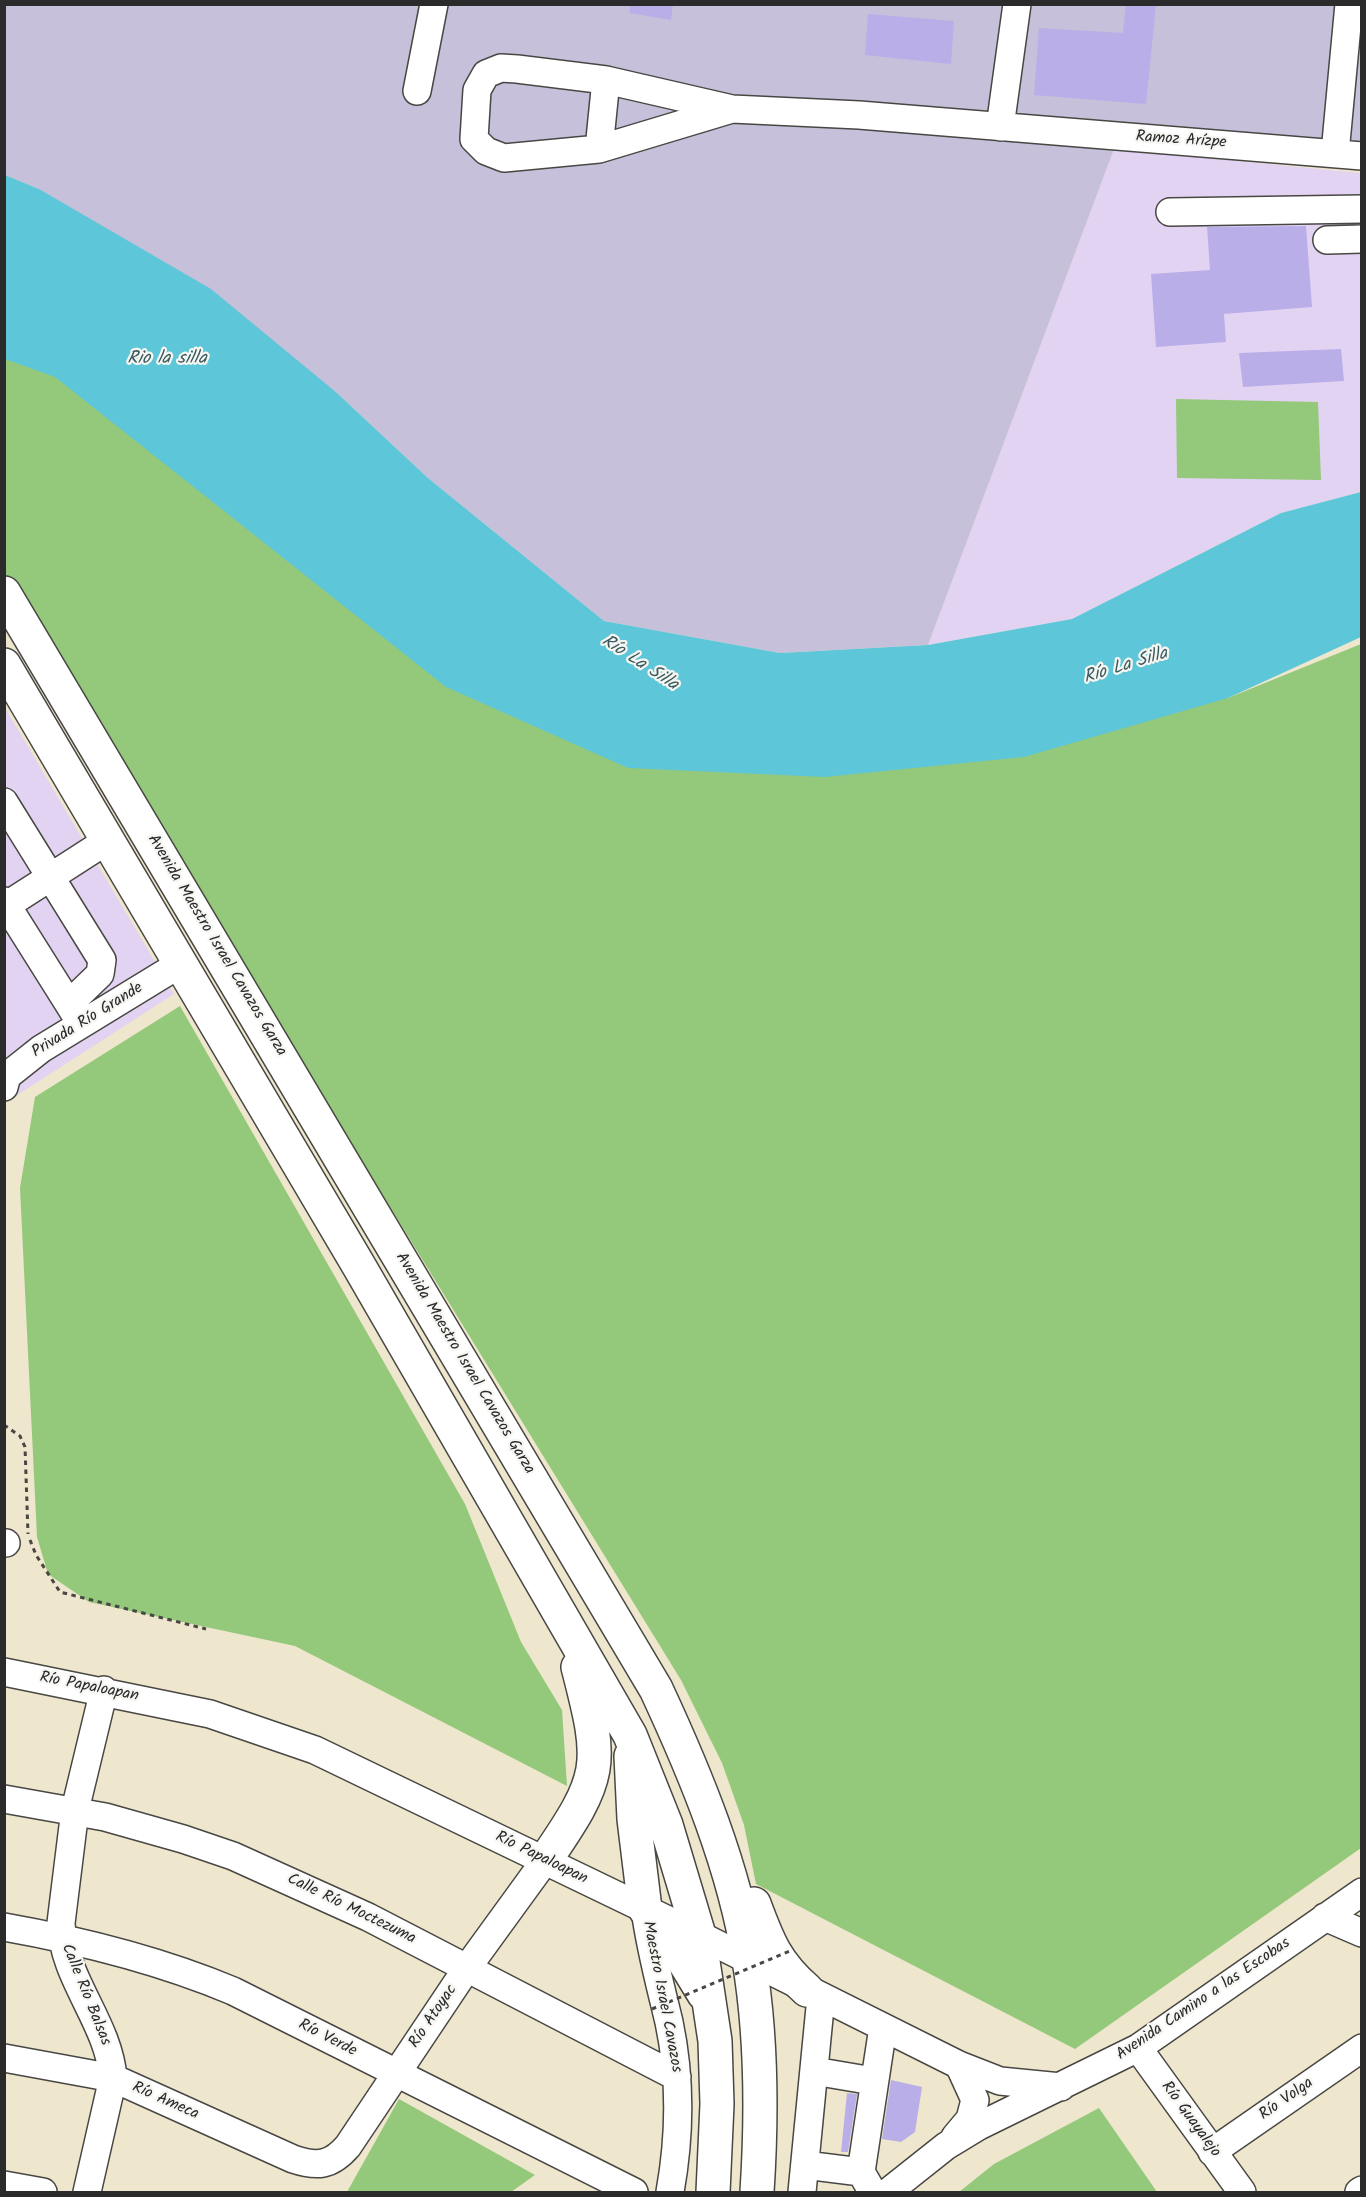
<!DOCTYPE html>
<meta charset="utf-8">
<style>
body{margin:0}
#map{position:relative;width:1366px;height:2197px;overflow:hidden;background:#eee6cd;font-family:Kalam,sans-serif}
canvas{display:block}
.frame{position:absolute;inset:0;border:6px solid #2b2b2b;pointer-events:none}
</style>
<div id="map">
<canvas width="1366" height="2197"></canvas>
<div class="frame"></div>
</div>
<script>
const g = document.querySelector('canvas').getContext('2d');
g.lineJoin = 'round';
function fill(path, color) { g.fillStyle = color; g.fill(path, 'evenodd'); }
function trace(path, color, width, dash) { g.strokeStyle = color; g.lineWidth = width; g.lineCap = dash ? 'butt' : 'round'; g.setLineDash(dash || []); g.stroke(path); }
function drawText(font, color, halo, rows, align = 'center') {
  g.font = font + ' Kalam,sans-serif'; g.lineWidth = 4.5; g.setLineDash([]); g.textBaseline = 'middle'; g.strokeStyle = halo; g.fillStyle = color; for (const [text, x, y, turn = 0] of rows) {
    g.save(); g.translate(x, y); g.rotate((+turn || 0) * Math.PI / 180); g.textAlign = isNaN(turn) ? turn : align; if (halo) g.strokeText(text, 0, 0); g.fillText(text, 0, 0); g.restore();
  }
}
const built = new Path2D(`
 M1114,149L1361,173V492L1281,513L1072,619L928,645Z
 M4,706L174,994L5,1103H4Z`);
const industrial = new Path2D(`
 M4,5H1361V169L1114,149L928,645L780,653L604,621L428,478L337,393L39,189L5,175Z`);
const green = new Path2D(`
 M5,291L529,686L1228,698L1361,644V1848L1075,2049L756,1884L744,1825L722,1763L681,1680L5,581Z
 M1176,399L1318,402L1321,480L1177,478Z
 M180,1006L465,1504L521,1642L562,1710L567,1786L295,1646L89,1602L48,1574L37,1537L20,1188L35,1097Z
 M399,2099L535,2175L511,2192H347Z
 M1099,2108L1157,2192H959L994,2164Z`);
const water = new Path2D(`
 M5,175L39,189L211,289L337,393L428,478L604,621L780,653L928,645L1072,619L1281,513L1361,492V637L1228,698L1024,757L825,777L628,768L446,687L55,377L5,359Z`);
const building = new Path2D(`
 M630,4H673L671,20L630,13Z
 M1126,4H1156L1146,104L1034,95L1039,28L1123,33Z
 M868,14L954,21L951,64L865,55Z
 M1306,226L1312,307L1224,314L1226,342L1156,347L1151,274L1210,270L1207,227Z
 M1341,349L1344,381L1243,387L1239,353Z
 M891,2080L922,2087L915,2132L901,2142L882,2139Z
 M847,2093L857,2094L848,2152H841Z`);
const path = new Path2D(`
 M4,1425L20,1436L25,1447L28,1534
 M30,1540L36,1555L60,1592L206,1629`);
const minor = new Path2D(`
 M417,91L434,4
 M732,109L599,149L504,158L486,151L474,139L477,90L486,74L501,68L517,69L606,80L732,109L859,115L1362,156
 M1000,127L1017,4
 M599,149L606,80
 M1335,153L1349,4
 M1170,212L1362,209
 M1327,240L1362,239
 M4,802L102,960L100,974L69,1004
 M4,901L77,1017
 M4,907L108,840
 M4,1087L7,1076L41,1049L180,964
 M4,1543H6
 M4,1672L210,1714L315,1750L699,1935L959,2065L1000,2081L1061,2087
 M4,1799L105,1817L183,1839L233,1856L368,1917L677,2077
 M645,1909C650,1948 660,1984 669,2022C681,2079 680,2136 670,2192
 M1325,1917L1362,1933
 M4,1927C83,1941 159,1960 233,1991L634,2192
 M1138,2048L1242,2192
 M4,2058L113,2078L293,2159C317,2167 331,2166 348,2146L467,1968L544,1862
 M814,2071L873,2081
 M955,2137L970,2119L975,2100L959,2065
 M1212,2152L1362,2048
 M805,2165L861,2172L869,2186
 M861,2172L883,2027
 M4,2185L43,2192
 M87,2192L113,2078C109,2023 63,1979 61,1923L75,1810L104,1690
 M802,2192L821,1997
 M888,2192L946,2146L979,2126L1138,2048L1362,1892
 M1359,2192L1362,2190`);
const major = new Path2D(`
 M4,593L656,1689C696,1775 734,1867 749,1960C762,2037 762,2115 757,2192
 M4,665L359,1266L630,1735L666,1825L699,1935L715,2041L717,2104L713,2192
 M631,1756L634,1819L645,1909L685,1963L704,1994
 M544,1862C603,1776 604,1767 578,1667
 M754,1904C768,1942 776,1963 807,1990`);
const pathBridge = new Path2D(`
 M652,2009L790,1951`);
const streetNames = [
 ["Ramoz Arízpe",1181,141,4],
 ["Avenida Maestro Israel Cavazos Garza",216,946,59],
 ["Privada Río Grande",88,1021,-32],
 ["Avenida Maestro Israel Cavazos Garza",464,1364,59],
 ["Río Papaloapan",89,1688,11],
 ["Río Papaloapan",541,1859,26],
 ["Calle Río Moctezuma",351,1910,26],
 ["Calle Río Balsas",85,1995,68],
 ["Maestro Israel Cavazos",661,1997,79],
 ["Avenida Camino a las Escobas",1204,2000,-34],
 ["Río Atoyac",434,2017,-56],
 ["Río Verde",327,2039,27],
 ["Río Volga",1287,2100,-35],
 ["Río Ameca",165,2102,24],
 ["Río Guayalejo",1190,2120,54]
];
const waterNames = [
 ["Rio la silla",167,360],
 ["Río La Silla",639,664,33],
 ["Río La Silla",1126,667,-17]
];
fill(built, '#e3d3f3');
fill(industrial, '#c6c0da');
fill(green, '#94c87a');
fill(water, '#5dc7d9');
fill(building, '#b9aee8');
trace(minor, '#484743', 30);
trace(major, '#484743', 36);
trace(path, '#484743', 3, [4.5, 4.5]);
trace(minor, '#fff', 27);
trace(major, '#fff', 33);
trace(pathBridge, '#484743', 3, [4.5, 4.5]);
drawText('16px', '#2b2b2b', '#f6f6f2', streetNames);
drawText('italic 18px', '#3a5a5f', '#f6f6f2', waterNames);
</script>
